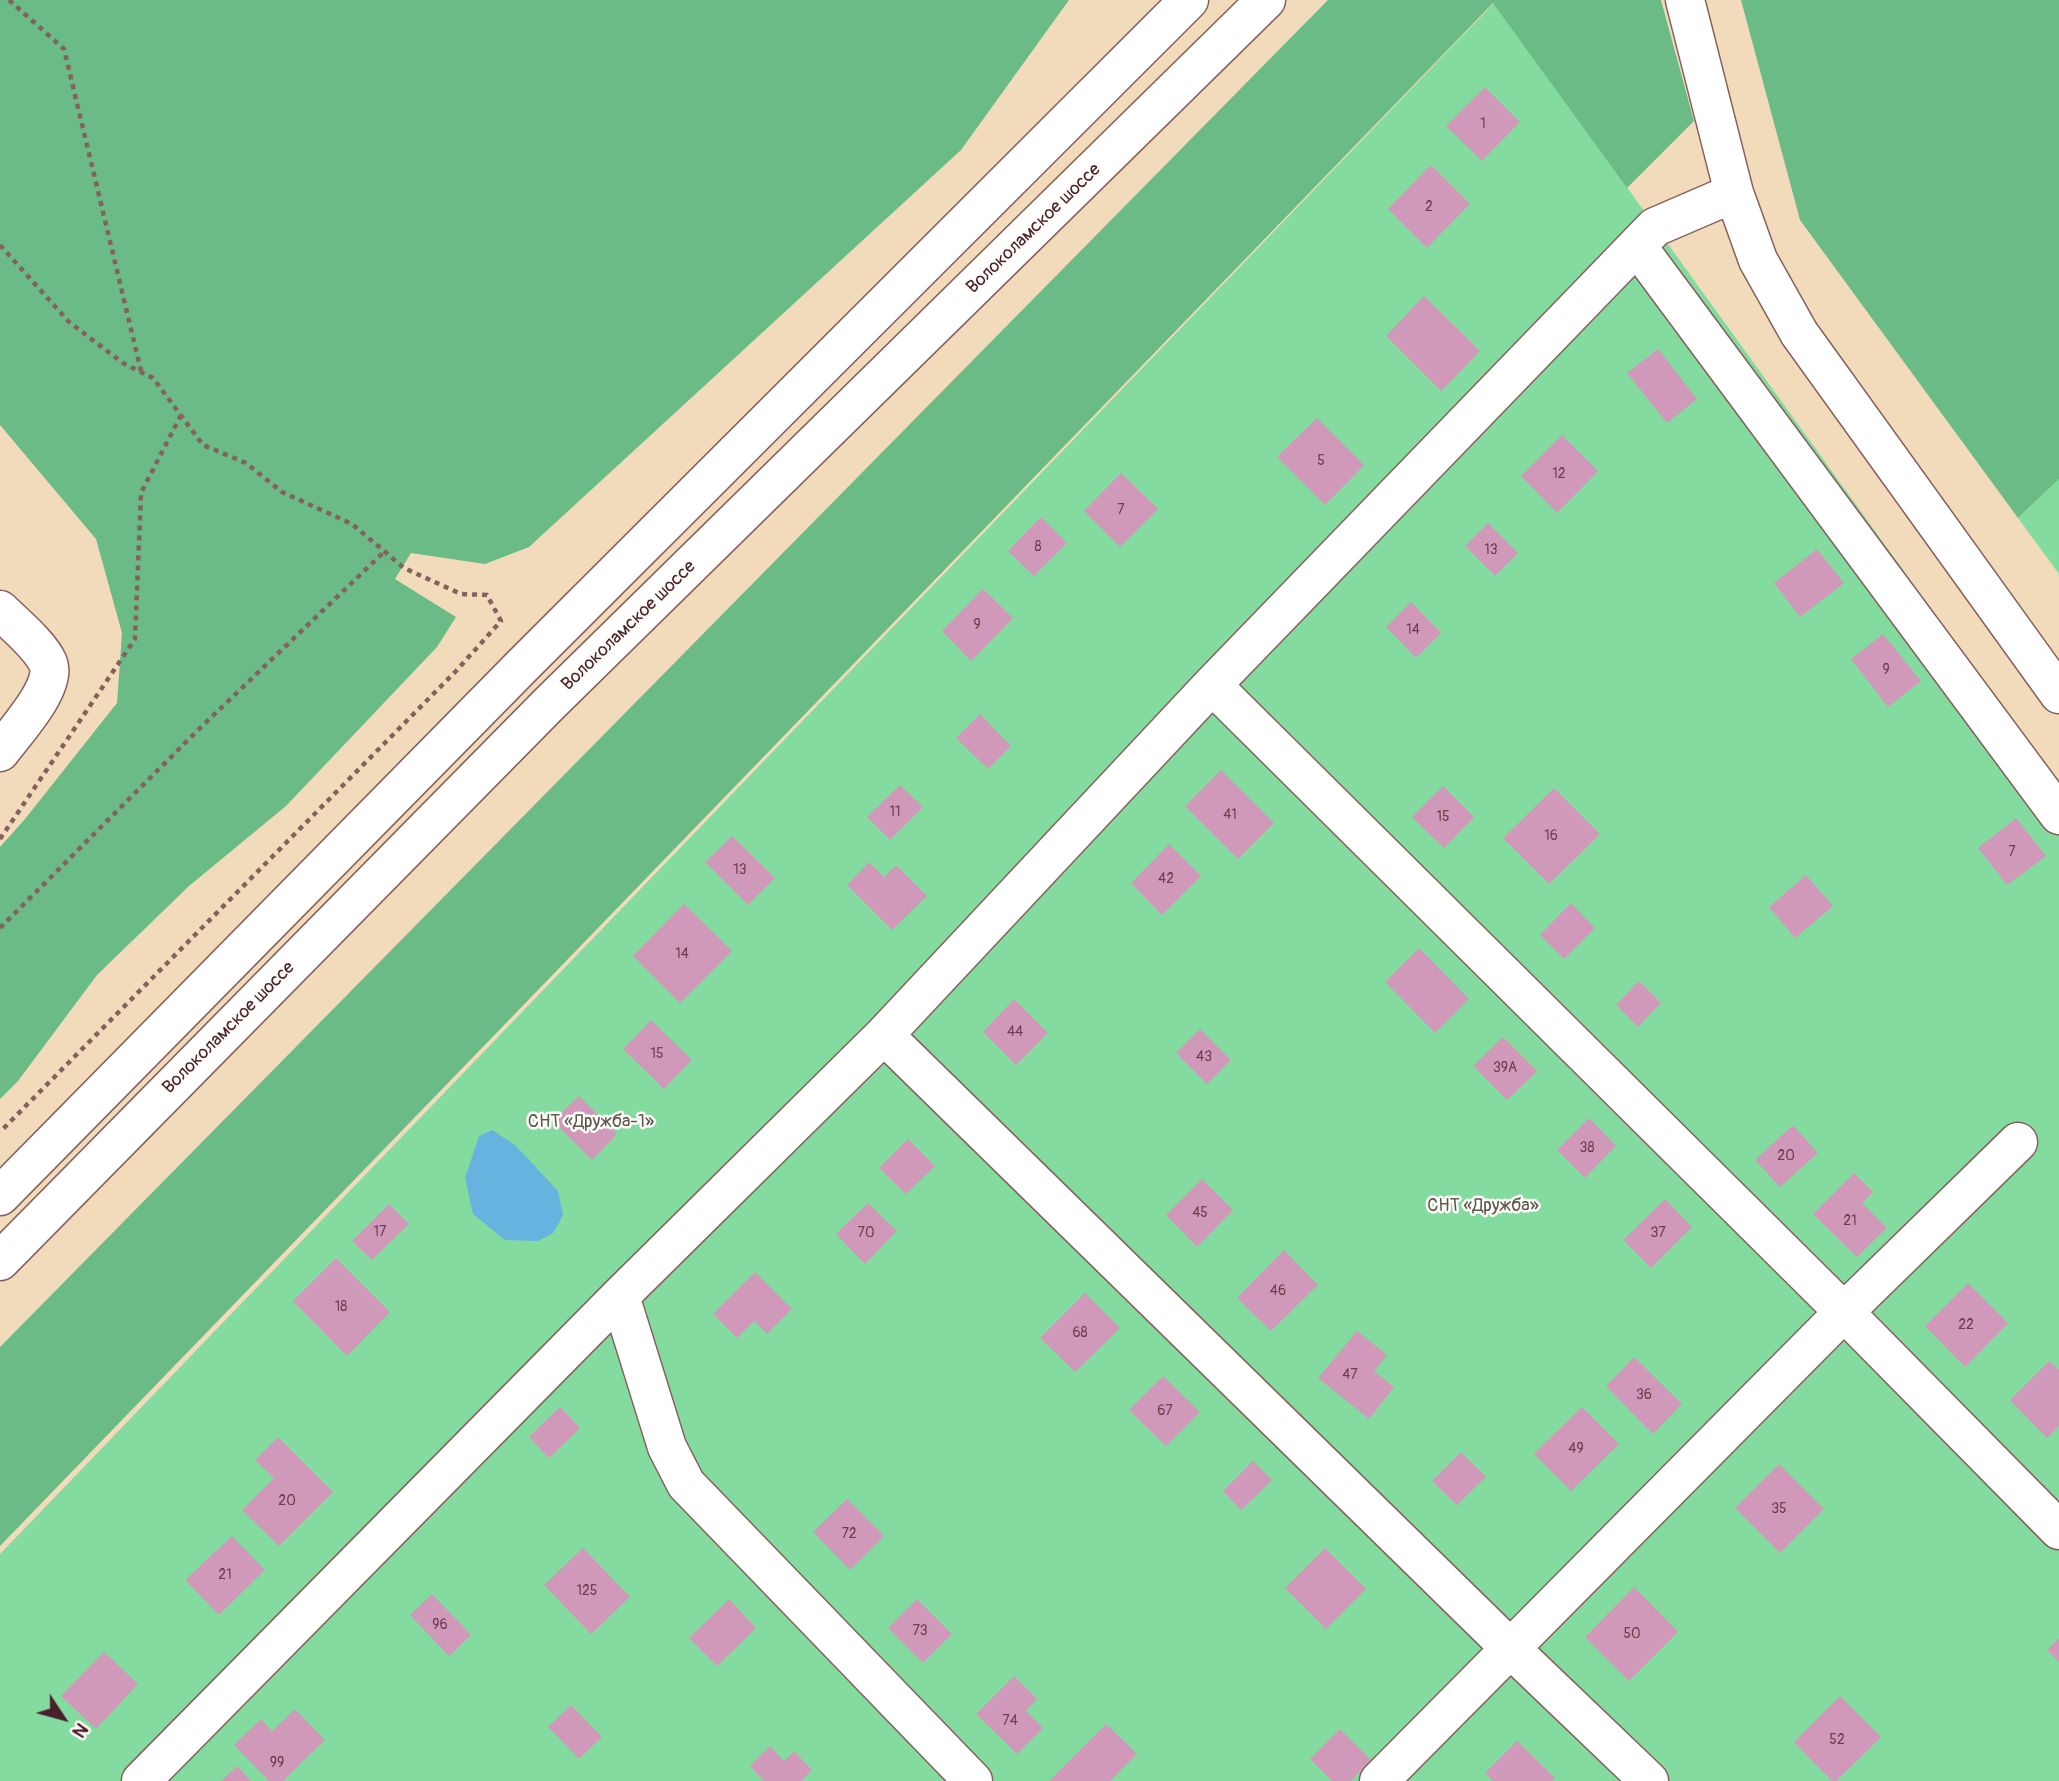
<!DOCTYPE html>
<meta charset="utf-8">
<style>
body{margin:0}
#map{position:relative;width:2059px;height:1781px;overflow:hidden;background:#f2dbbb;font-family:Pangolin,sans-serif}
canvas{display:block}
.north{position:absolute;left:28px;top:1683px;width:70px;height:70px;-webkit-text-stroke:5px #fdfcf7;paint-order:stroke;rotate:126deg;font-size:19px;font-weight:700;line-height:28px;text-align:center;color:#4a1f2b}
.north::after{content:'';display:block;margin:auto;width:24px;height:32px;background:#4a1f2b;clip-path:polygon(50% 0,100% 100%,50% 72%,0 100%)}
</style>
<div id="map">
<canvas width="2059" height="1781"></canvas>
<div class="north">N</div>
</div>
<script>
const g = document.querySelector('canvas').getContext('2d');
g.lineJoin = 'round';
function fill(path, color) { g.fillStyle = color; g.fill(path, 'evenodd'); }
function trace(path, color, width, dash) { g.strokeStyle = color; g.lineWidth = width; g.lineCap = dash ? 'butt' : 'round'; g.setLineDash(dash || []); g.stroke(path); }
function drawText(font, color, halo, rows, align = 'center') {
  g.font = font + ' Pangolin,sans-serif'; g.lineWidth = 5; g.setLineDash([]); g.textBaseline = 'middle'; g.strokeStyle = halo; g.fillStyle = color; for (const [text, x, y, turn = 0] of rows) {
    g.save(); g.translate(x, y); g.rotate((+turn || 0) * Math.PI / 180); g.textAlign = isNaN(turn) ? turn : align; if (halo) g.strokeText(text, 0, 0); g.fillText(text, 0, 0); g.restore();
  }
}
const green = new Path2D(`
 M1494,3L2059,786V1781H0V1554Z
 M2059,479V574L2018,518Z`);
const forest = new Path2D(`
 M0,0H1069L961,150L529,547L485,564L411,553L395,579L456,617L437,647L286,806L189,886L97,975L18,1081L0,1099V847L25,819L117,703L122,633L96,539L0,425Z
 M1328,0H1661L1694,121L1627,188L1493,3L0,1546V1347Z
 M1741,0H2059V479L2018,518L1800,220Z`);
const water = new Path2D(`
 M492,1130L515,1145L558,1191L563,1215L553,1233L538,1241L505,1240L473,1214L465,1178L479,1136Z`);
const building = new Path2D(`
 M1485,87L1520,122L1482,161L1446,126Z
 M1431,165L1470,204L1427,248L1388,209Z
 M1424,296L1480,351L1441,391L1386,336Z
 M1658,349L1697,399L1667,423L1627,373Z
 M1317,418L1364,465L1325,505L1277,457Z
 M1562,435L1598,471L1557,513L1521,476Z
 M1121,473L1158,509L1120,547L1084,511Z
 M1041,517L1067,543L1034,576L1008,551Z
 M1488,523L1518,553L1495,576L1465,546Z
 M1817,549L1844,583L1800,617L1774,583Z
 M983,589L1013,618L971,661L942,631Z
 M1411,602L1441,633L1416,658L1386,627Z
 M1883,634L1921,681L1888,707L1851,659Z
 M980,714L1011,746L988,769L956,738Z
 M1221,770L1274,823L1238,859L1185,806Z
 M900,785L923,807L890,840L867,817Z
 M1443,786L1474,817L1444,848L1412,817Z
 M1554,788L1600,834L1549,884L1503,838Z
 M2016,818L2046,856L2007,885L1978,848Z
 M732,836L775,878L748,905L705,862Z
 M1169,844L1201,876L1162,915L1131,883Z
 M869,862L884,877L896,865L927,896L892,930L847,885Z
 M1806,875L1833,906L1795,938L1769,907Z
 M1571,903L1595,928L1564,959L1540,935Z
 M684,904L732,951L680,1003L633,956Z
 M1419,948L1469,999L1435,1033L1385,982Z
 M1639,981L1661,1003L1638,1027L1616,1005Z
 M1014,999L1048,1033L1016,1065L983,1032Z
 M651,1020L692,1060L664,1089L623,1049Z
 M1200,1029L1231,1060L1207,1084L1176,1053Z
 M1503,1037L1537,1071L1507,1100L1473,1066Z
 M579,1096L617,1134L592,1160L553,1121Z
 M1589,1118L1616,1146L1585,1178L1557,1150Z
 M1793,1125L1818,1153L1780,1187L1755,1160Z
 M908,1139L935,1166L906,1194L879,1168Z
 M1854,1173L1873,1192L1862,1203L1887,1228L1857,1257L1813,1214Z
 M1202,1179L1233,1210L1197,1247L1166,1215Z
 M1665,1199L1692,1227L1651,1268L1623,1240Z
 M868,1203L897,1231L865,1264L836,1234Z
 M389,1204L409,1224L372,1260L352,1241Z
 M1284,1250L1318,1285L1271,1331L1237,1298Z
 M336,1258L390,1312L347,1356L293,1301Z
 M755,1272L792,1309L767,1334L754,1321L737,1338L713,1314Z
 M1968,1283L2008,1323L1965,1367L1925,1326Z
 M1085,1293L1120,1328L1075,1372L1040,1338Z
 M1357,1331L1387,1355L1374,1371L1394,1387L1369,1419L1318,1378Z
 M1634,1357L1682,1404L1653,1434L1606,1386Z
 M2049,1361L2059,1370V1426L2047,1438L2010,1400Z
 M1163,1376L1200,1412L1166,1446L1129,1410Z
 M560,1407L580,1428L549,1458L529,1437Z
 M1582,1407L1619,1444L1571,1491L1534,1454Z
 M278,1437L333,1492L279,1546L242,1510L274,1478L255,1460Z
 M1461,1452L1486,1477L1457,1505L1432,1481Z
 M1253,1461L1272,1480L1241,1510L1223,1491Z
 M1779,1464L1824,1509L1780,1553L1735,1508Z
 M847,1499L884,1536L850,1570L813,1532Z
 M232,1536L265,1570L219,1615L185,1580Z
 M583,1548L630,1597L591,1634L544,1585Z
 M1325,1548L1366,1589L1326,1629L1285,1588Z
 M1634,1587L1678,1632L1629,1681L1585,1637Z
 M432,1594L471,1635L449,1656L410,1615Z
 M729,1599L756,1628L717,1666L689,1638Z
 M917,1599L952,1634L923,1663L888,1628Z
 M2059,1638V1662L2047,1650Z
 M104,1652L138,1684L96,1729L61,1696Z
 M1014,1676L1037,1699L1026,1711L1043,1728L1017,1754L976,1714Z
 M1840,1696L1881,1737L1836,1781H1832L1794,1742Z
 M571,1705L602,1737L579,1759L548,1727Z
 M295,1709L325,1740L283,1781H269L234,1745L261,1719L272,1731Z
 M1106,1724L1137,1754L1110,1781H1049Z
 M1340,1729L1371,1760L1351,1781H1332L1310,1759Z
 M1517,1741L1555,1778L1552,1781H1493L1485,1773Z
 M770,1746L784,1761L794,1751L812,1770L802,1780L804,1781H764L750,1766Z
 M237,1766L251,1781H221Z`);
const path = new Path2D(`
 M9,0L64,49L141,371
 M0,245L69,322L123,363L153,378L203,445L246,463L282,492L352,524L404,568L461,594L487,595L501,621L456,671L0,1132
 M0,839L135,639L141,493L181,415
 M0,928L198,730L385,551`);
const minor = new Path2D(`
 M1685,0L1734,193L1758,260L1799,333L2059,694
 M1637,246L2059,815
 M0,610C14,624 40,645 48,663C58,686 14,733 0,752
 M1212,685L1844,1312L2059,1530
 M884,1035L1510,1648L1649,1781
 M620,1296L667,1447L686,1484L973,1781
 M141,1781L620,1296L884,1035L1212,685L1655,227L1734,193
 M1379,1781L1844,1312L2018,1142`);
const major = new Path2D(`
 M0,1196L523,665L1189,0
 M0,1261L549,704L1266,0`);
const numberNames = [
 ["1",1483,124],
 ["2",1429,207],
 ["5",1321,461],
 ["12",1559,474],
 ["7",1121,510],
 ["8",1038,547],
 ["13",1491,550],
 ["9",977,625],
 ["14",1413,630],
 ["9",1886,670],
 ["11",895,812],
 ["41",1230,815],
 ["15",1443,817],
 ["16",1551,836],
 ["7",2012,852],
 ["13",740,870],
 ["42",1166,879],
 ["14",682,954],
 ["44",1015,1032],
 ["15",657,1054],
 ["43",1204,1057],
 ["39А",1505,1068],
 ["38",1587,1148],
 ["20",1786,1156],
 ["45",1200,1213],
 ["21",1850,1221],
 ["17",380,1232],
 ["70",866,1233],
 ["37",1658,1233],
 ["46",1278,1291],
 ["18",341,1307],
 ["22",1966,1325],
 ["68",1080,1333],
 ["47",1350,1375],
 ["36",1644,1395],
 ["67",1165,1411],
 ["49",1576,1449],
 ["20",287,1501],
 ["35",1779,1509],
 ["72",849,1534],
 ["21",225,1575],
 ["125",587,1591],
 ["96",440,1625],
 ["73",920,1631],
 ["50",1632,1634],
 ["74",1010,1721],
 ["52",1837,1740],
 ["99",277,1763]
];
const streetNames = [
 ["Волоколамское шоссе",1034,229,-44],
 ["Волоколамское шоссе",629,626,-44],
 ["Волоколамское шоссе",229,1028,-45]
];
const parkNames = [
 ["СНТ «Дружба-1»",591,1122],
 ["СНТ «Дружба»",1483,1206]
];
fill(green, '#84db9f');
fill(forest, '#6bbb86');
fill(water, '#66b3df');
fill(building, '#d199b9');
trace(minor, '#85615d', 41);
trace(major, '#85615d', 41);
trace(path, '#85615d', 4.5, [5, 5]);
trace(minor, '#fff', 38);
trace(major, '#fff', 38);
drawText('14px', '#6c3e4e', null, numberNames);
drawText('18px', '#4a1f2b', '#fdfcf7', streetNames);
drawText('18px', '#5b574e', '#fdfcf7', parkNames);
</script>
